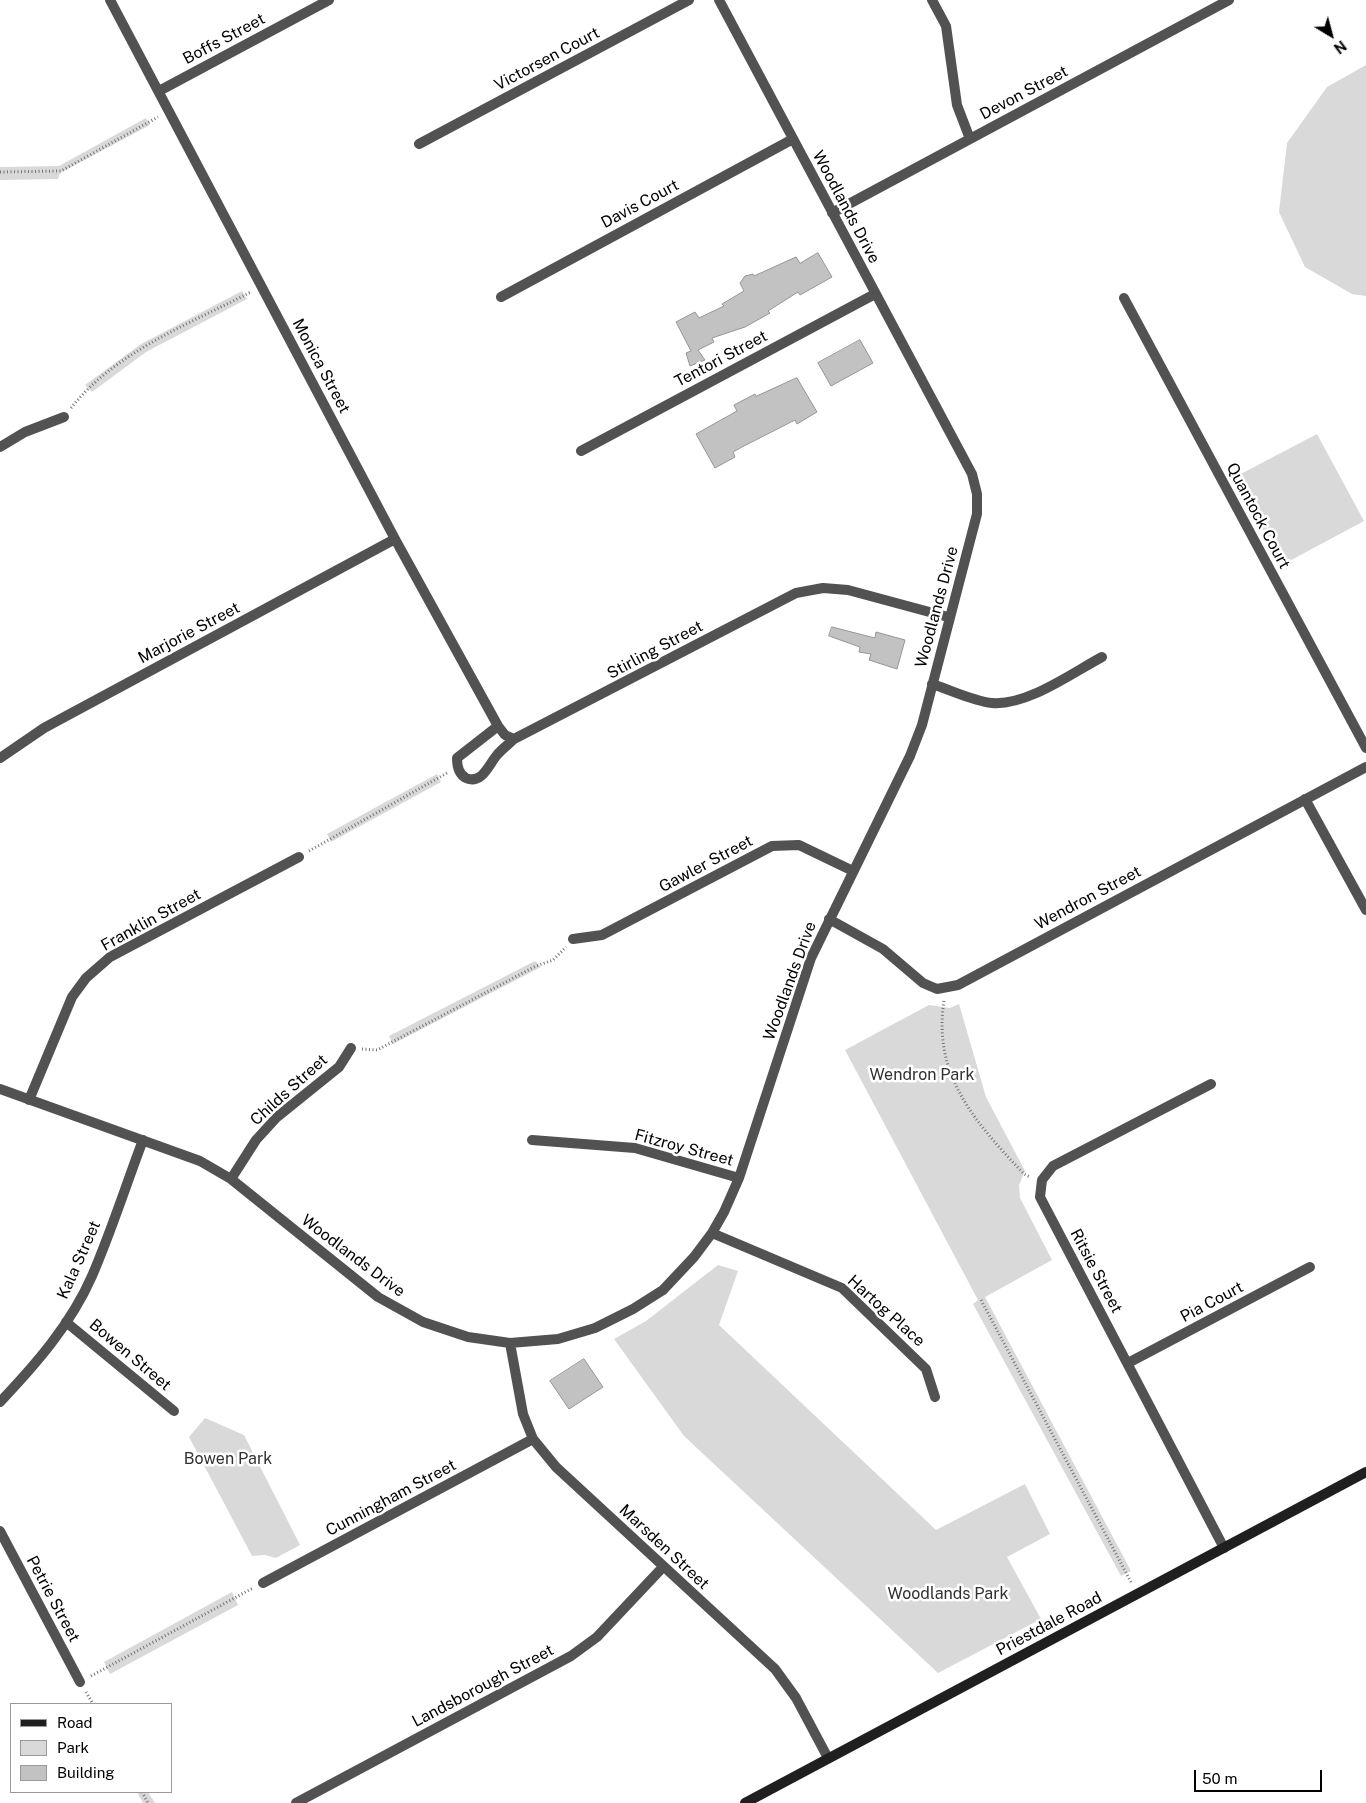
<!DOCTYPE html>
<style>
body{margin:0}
#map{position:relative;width:1366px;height:1803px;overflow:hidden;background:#fff;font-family:"Public Sans",sans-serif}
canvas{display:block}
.legend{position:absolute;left:10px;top:1703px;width:162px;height:90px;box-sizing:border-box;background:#fff;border:1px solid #999;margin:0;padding:6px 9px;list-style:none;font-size:15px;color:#000}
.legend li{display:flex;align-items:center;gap:10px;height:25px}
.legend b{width:25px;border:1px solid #999}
.north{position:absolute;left:1306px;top:10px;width:50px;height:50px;-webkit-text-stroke:4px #fff;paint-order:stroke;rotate:143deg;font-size:14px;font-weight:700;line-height:20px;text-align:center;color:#000}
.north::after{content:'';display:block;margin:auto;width:18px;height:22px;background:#000;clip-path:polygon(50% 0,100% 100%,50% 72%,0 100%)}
.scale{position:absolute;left:1194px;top:1770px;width:128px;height:22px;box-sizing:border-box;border:2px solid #000;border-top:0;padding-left:6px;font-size:15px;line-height:18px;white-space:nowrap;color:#000;-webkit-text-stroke:4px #fff;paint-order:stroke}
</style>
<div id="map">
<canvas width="1366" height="1803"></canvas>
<ul class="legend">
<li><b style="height:6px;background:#1f1f1f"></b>Road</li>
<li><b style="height:14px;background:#d9d9d9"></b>Park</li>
<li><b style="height:14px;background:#c2c2c2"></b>Building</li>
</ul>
<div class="north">N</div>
<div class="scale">50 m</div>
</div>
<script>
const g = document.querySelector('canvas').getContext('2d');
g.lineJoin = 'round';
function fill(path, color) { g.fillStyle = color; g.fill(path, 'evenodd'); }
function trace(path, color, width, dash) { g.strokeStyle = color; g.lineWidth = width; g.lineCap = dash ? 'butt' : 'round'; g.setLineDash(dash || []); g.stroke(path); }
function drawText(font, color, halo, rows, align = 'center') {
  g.font = font + ' "Public Sans",sans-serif'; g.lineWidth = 5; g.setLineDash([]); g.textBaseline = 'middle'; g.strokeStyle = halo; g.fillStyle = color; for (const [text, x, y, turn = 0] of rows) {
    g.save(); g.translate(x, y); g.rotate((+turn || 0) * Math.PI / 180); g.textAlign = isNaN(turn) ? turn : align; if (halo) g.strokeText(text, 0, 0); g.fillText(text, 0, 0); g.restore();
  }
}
const green = new Path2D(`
 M1366,65V296L1352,294L1305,267L1279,212L1287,143L1327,87Z
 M146,118L150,125L60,173L58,179L0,180V167L59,166Z
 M242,291L247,299L146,352L92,392L85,385L141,344Z
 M1317,434L1364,521L1282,565L1235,477Z
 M437,774L441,782L331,842L327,834Z
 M535,961L541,967L393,1044L389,1036Z
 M959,1004L986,1097L1025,1171L1019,1185L1020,1198L1052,1260L985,1297L1131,1571L1121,1576L973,1304L978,1300L845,1050L929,1005L950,1008Z
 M718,1265L738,1271L719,1325L936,1530L1025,1484L1050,1534L1007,1557L1041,1619L938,1673L684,1436L614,1339L646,1321Z
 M205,1418L244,1435L300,1545L276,1558L265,1555L252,1556L189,1437Z
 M232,1592L238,1605L110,1674L104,1662Z
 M137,1792H148L155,1803H143Z`);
const building = new Path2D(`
 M818,253L832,277L800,295L798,292L768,311L770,313L745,327L712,338L714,342L698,350L705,360L690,366L686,353L691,351L676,322L695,312L699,318L724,306L722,304L744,291L740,283L745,276L753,274L754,276L796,257L800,263Z
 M860,340L873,363L831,386L818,363Z
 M797,378L817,412L797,424L795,420L742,447L733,452L735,457L715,468L696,434L737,411L734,405L755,394L756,396Z
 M832,627L875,638L876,632L905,640L897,669L869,660L871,654L859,652L860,647L829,636Z
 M584,1359L603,1387L569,1409L550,1381Z`);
const path = new Path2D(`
 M0,172L61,171L158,117
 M71,408C115,352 189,324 251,292
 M309,851L447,773
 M944,1001C932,1076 977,1124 1024,1174L1030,1177
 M362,1049L377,1050L536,966L553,960L566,947
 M981,1300L1132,1584
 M91,1676L253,1588
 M86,1692L93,1704
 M142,1792L148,1803`);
const street = new Path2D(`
 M110,0L395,539L498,726L505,735L514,739
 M932,0L946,26L957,105L970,139
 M159,91L329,0
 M419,144L689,0
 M832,213L1229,0
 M501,297L793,139
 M1124,298L1366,748
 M0,447L25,432L64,417
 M581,451L875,294
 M932,684C951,690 973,701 992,703C1027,706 1072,673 1102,657
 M498,726L457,758C457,766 458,774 466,778C482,785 489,764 497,755C502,749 509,744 514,739L796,593L823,588L848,590L948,617
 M0,758L44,728L395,539
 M1305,799L1366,910
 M829,919L883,949L923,983L937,989L958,985L1366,767
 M573,939L602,935L772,846L799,845L853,871
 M1211,1084L1053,1166L1042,1180L1040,1197L1224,1548
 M0,1089L200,1161L231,1179L378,1297L423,1322L468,1337L510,1343L558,1339L595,1328L633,1309L663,1290L694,1257L712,1233L724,1212L739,1178L811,958L910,756L922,725L977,514V494L972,474L719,0
 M29,1100L72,997L86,978L110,957L299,857
 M532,1140L635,1148L739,1178
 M231,1179L256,1140L277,1117L339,1067L351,1048
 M712,1233L842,1288L926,1369L935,1397
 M66,1322L174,1411
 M510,1343L523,1414L533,1439L556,1467L775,1669L796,1698L828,1758
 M1128,1363L1310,1267
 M0,1402C36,1364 71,1324 92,1276C111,1232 126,1185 143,1140
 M0,1531L80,1682
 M263,1583L533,1439
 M296,1803L571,1656L597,1637L663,1567`);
const secondary = new Path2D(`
 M745,1803L1366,1472`);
const streetNames = [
 ["Boffs Street",224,39,-28],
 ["Victorsen Court",547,59,-28],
 ["Devon Street",1024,93,-28],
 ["Davis Court",640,204,-28],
 ["Woodlands Drive",846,207,62],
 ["Tentori Street",721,359,-28],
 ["Monica Street",321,366,62],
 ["Quantock Court",1258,516,62],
 ["Woodlands Drive",937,607,-75],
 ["Marjorie Street",189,633,-28],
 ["Stirling Street",655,650,-28],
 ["Gawler Street",706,864,-28],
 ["Wendron Street",1088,898,-28],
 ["Franklin Street",151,920,-29],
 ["Woodlands Drive",790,981,-70],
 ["Childs Street",289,1090,-42],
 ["Fitzroy Street",684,1148,15],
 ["Woodlands Drive",353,1256,37],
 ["Kala Street",79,1260,-66],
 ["Ritsie Street",1096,1271,62],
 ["Pia Court",1212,1302,-28],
 ["Hartog Place",886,1311,42],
 ["Bowen Street",130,1355,40],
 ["Cunningham Street",391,1498,-28],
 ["Marsden Street",664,1547,43],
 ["Petrie Street",53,1599,62],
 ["Priestdale Road",1049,1624,-28],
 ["Landsborough Street",483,1686,-28]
];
const parkNames = [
 ["Wendron Park",922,1075],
 ["Bowen Park",228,1459],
 ["Woodlands Park",948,1594]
];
fill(green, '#d9d9d9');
fill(building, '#c2c2c2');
trace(building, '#969696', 1);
trace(path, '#747474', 3, [1, 2.5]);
trace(street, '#525252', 10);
trace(secondary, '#1f1f1f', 10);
drawText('16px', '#000', '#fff', streetNames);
drawText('16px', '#303030', '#fff', parkNames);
</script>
